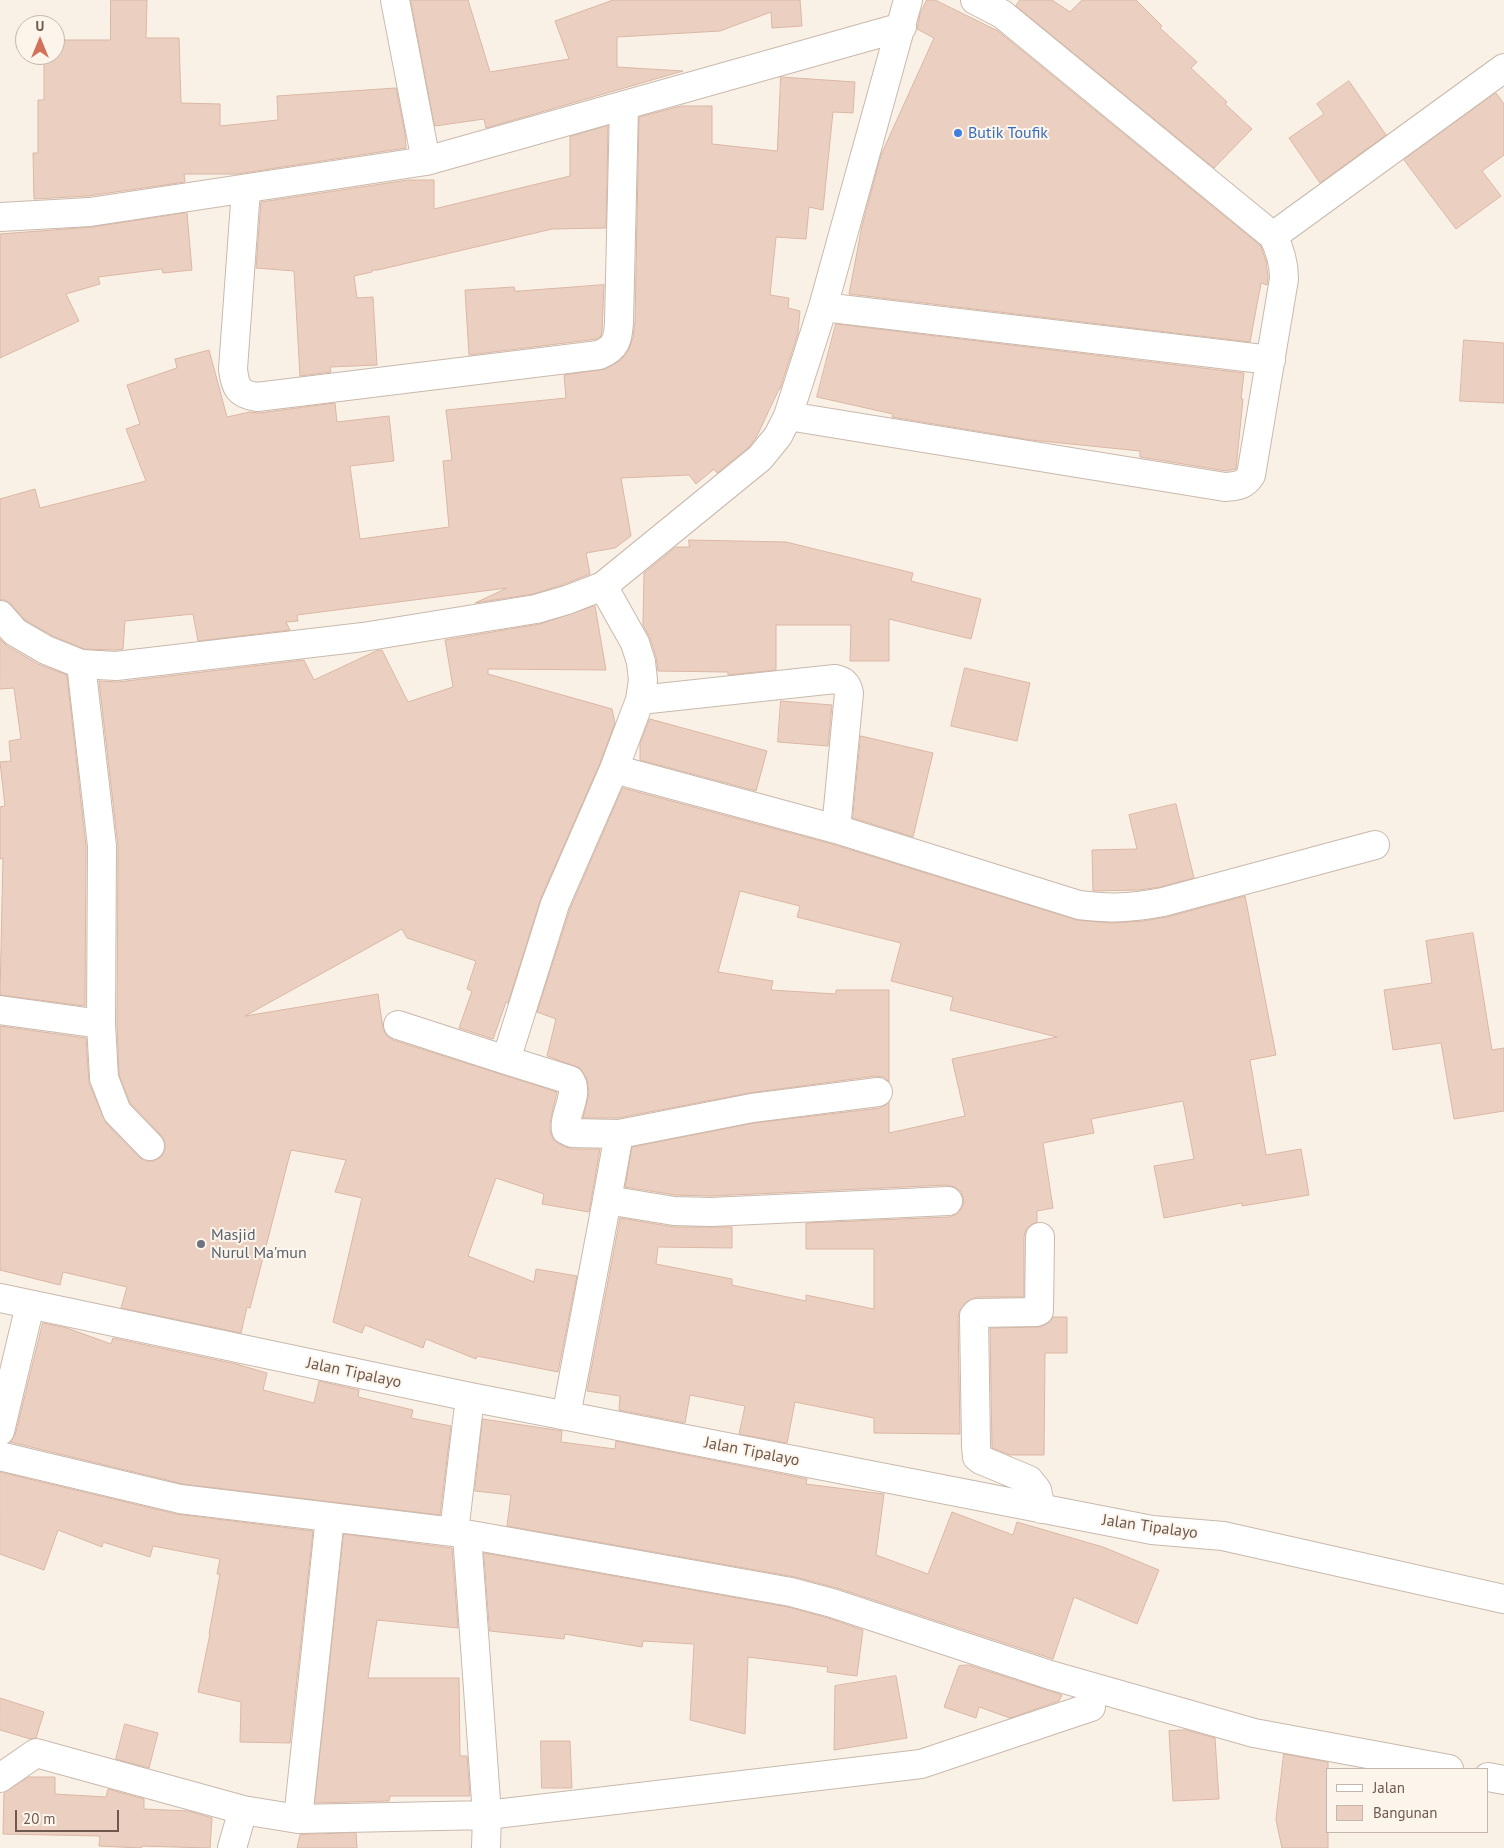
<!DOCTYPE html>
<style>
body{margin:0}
#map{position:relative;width:1504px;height:1848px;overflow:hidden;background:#f9f1e6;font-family:"PT Sans",sans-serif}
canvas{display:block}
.legend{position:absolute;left:1326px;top:1768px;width:162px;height:65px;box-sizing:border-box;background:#fcf5eb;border:1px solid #c4b6ac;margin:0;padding:6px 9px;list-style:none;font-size:15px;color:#6f584e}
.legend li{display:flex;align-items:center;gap:10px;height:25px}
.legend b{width:25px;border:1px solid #c4b6ac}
.north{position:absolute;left:15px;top:15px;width:50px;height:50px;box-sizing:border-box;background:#fcf5eb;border:1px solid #c4b6ac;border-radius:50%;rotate:0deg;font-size:14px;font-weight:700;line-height:20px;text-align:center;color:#6f584e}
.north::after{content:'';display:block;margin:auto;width:18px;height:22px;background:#d3715b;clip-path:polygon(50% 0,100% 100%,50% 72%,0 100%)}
.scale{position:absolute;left:15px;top:1810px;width:104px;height:22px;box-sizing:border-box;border:2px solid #6f584e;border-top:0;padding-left:6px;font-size:15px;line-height:18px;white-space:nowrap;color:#6f584e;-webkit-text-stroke:4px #fcf5eb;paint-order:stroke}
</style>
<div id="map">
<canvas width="1504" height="1848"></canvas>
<ul class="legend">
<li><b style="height:6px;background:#fff"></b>Jalan</li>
<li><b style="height:14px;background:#ebd0c1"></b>Bangunan</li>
</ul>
<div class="north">U</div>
<div class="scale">20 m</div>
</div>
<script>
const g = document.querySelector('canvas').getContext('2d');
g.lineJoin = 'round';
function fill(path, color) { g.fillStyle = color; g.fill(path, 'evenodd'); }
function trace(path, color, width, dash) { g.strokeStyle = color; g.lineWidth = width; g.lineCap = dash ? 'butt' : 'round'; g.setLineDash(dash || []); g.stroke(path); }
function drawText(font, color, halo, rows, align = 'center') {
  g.font = font + ' "PT Sans",sans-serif'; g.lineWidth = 4; g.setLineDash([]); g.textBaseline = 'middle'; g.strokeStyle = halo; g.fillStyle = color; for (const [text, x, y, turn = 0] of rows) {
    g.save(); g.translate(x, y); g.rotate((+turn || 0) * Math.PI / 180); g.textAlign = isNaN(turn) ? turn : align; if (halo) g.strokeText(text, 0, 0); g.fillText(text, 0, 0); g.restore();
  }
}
const building = new Path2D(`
 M111,0H147L146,38H179L181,103L220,104V126L278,120L277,96L396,88L405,133L406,148L237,174H184L185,182L88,196L34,199L33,153H38V100H44V55H55V40H110Z
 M411,0H468L490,72L569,59L555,21L613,0H800L802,26L772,28L771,12L720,31L617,37V67L683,71L486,128L484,119L435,126Z
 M927,0H935L998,31L1261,246L1266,261L1268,278L1267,285L1261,283L1250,342L849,294L862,226L881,155L934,38L917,29L920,14Z
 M1020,0H1052L1070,12L1082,0H1136L1162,26L1160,28L1197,62L1191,68L1227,102L1225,104L1252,129L1214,168L1016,6Z
 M781,77L855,82L853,113L833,112L823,210L809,207L806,239L776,237L770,295L789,298L788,308L800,311L798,333L780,389H779L756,438L749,447L717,473L714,469L696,484L689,475L621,478L631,536L615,548L586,553L590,574L562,585L533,594L475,603L507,588L297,615L298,621L286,622L290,630L198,641L193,614L125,621L123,649L116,650L84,649L53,636L25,620L11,604L5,600H0V499L35,489L40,508L146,481L126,429L140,424L127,385L177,368L175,359L209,350L227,417L250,412L259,413L335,403L337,422L389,416L394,461L350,466L360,539L449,527L443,461L452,460L446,410L566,398L564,375L605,369L620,361L629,349L633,337L635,322L639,117L681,106H712V144L777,151Z
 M1349,81L1386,135L1320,183L1289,138L1324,114L1317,104Z
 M1496,93L1504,104V155L1482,171L1501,196L1456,229L1404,160Z
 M608,126L606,228L552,229L378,270H372V272L354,276L357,298L373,297L377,365L330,367L331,372L300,376L294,271L256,268L261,202L408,180H434V209L570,176V137Z
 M187,213L192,270L163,273L162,269L98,277L100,284L66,294L79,321L0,358V234L92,227Z
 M604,285L602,331L601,336L597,339L469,355L465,290L514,287L515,291Z
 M836,324L1244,373L1241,399H1243L1236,469L1226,471L1140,457V451L1031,440L892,417L893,414L817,397Z
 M1464,340L1504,343V403L1460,401Z
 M689,540L786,542L913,573L911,581L981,599L971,639L889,619V661H850L851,625H776V670L728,675V672L658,671L656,657L650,638L643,625L644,573L676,547H689Z
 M595,606L606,670L488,669V674L612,709L615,723L600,763L541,898L508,1003L506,1002L493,1039L459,1028L472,991L467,989L476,961L407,938L402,929L245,1016L378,994L383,1029L387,1036L393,1040L557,1092L550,1122V1131L553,1139L559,1144L571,1149H600L589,1212L542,1204L544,1194L496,1178L468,1256L534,1282L536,1269L577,1276L558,1372L477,1356L476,1359L426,1339L423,1348L365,1325L362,1333L333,1322L362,1198L335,1192L346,1160L291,1150L250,1308L247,1307L241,1333L121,1308L127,1287L63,1272L60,1285L0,1270V1026L86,1038L89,1083L106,1123L139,1157L145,1161H154L161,1157L165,1150V1142L161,1135L130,1103L119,1075L117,1024L118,846L99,681L118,682L304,660L314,680L376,651L382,650L408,702L453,687L445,640L540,624Z
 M0,639L7,646L38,664L67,675L86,847L85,1006L0,995L3,858L0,859V807L5,806L0,762L11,761L9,741L21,739L14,688L0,689Z
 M965,668L1030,683L1017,741L951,726Z
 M781,701L832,705L828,746L778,742Z
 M650,719L767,751L756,791L640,760V744Z
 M861,736L933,753L913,837L853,818Z
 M623,788L832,844L1077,920L1111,923L1143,921L1167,917L1245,896L1276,1055L1250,1060L1266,1155L1301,1149L1309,1195L1242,1206V1203L1164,1218L1154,1166L1194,1159L1183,1101L1091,1119L1094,1133L1043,1143L1053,1208L1037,1211V1222L1032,1224L1026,1229L1024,1237V1297H977L966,1302L960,1310L958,1316L960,1434L874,1433V1418L795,1402L787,1443L739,1434L745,1406L690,1395L685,1423L619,1410L620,1396L587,1391L620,1218L674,1227H732V1248L658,1247L656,1264L732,1279V1285L806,1301V1295L874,1309V1249H806V1223L949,1217L957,1214L962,1208L964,1201L961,1192L955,1187L947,1185L711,1196L675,1195L625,1187L632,1147L754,1123L880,1108L889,1102V1133L965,1116L952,1059L1057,1037L950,1010L953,997L891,981L901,943L797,917L800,906L740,891L718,972L773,981L771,990L836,994V990H889V1082L884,1077L876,1076L749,1093L618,1118H583L589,1093L587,1079L580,1068L547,1056L556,1019L537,1012L570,909Z
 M1176,804L1194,878L1160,887L1139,890L1093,891L1092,850L1137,849L1129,815Z
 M1473,933L1492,1050L1504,1048V1111L1454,1119L1441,1043L1393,1050L1384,990L1432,983L1426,941Z
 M1053,1317H1067V1353H1045L1044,1455H1010L992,1448L990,1328L1041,1327L1051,1321Z
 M43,1323L67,1328L111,1344L113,1338L236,1364L267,1373L263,1390L314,1403L319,1381L359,1390L358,1397L413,1410L411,1418L451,1426L440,1515L183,1484L10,1442L15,1435Z
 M483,1419L562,1431L561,1442L615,1449L616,1441L807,1479L806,1484L884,1494L876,1555L928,1574L952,1512L1013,1535L1017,1522L1103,1547L1159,1570L1137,1624L1074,1597L1053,1659L837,1588L795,1577L507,1526L511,1495L475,1491Z
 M0,1472L176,1514L313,1531L290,1743L240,1742L241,1702L198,1692L210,1634H209L220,1574H217L220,1559L153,1546L150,1557L103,1542L102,1547L58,1530L44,1570L0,1554Z
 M344,1534L452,1548L458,1628L377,1620L368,1678H459L460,1756H467L470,1796H390L389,1801L315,1803Z
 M484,1553L788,1607L828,1618L863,1630L857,1676L827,1672L828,1667L748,1657L745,1734L690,1720L694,1644L643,1641L642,1647L565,1634L564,1639L490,1631Z
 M969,1665L1062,1695L1059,1701L1010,1718L979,1707L976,1718L944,1707L959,1666Z
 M896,1676L907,1738L834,1750L835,1686Z
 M0,1698L44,1712L36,1738L30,1739L0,1730Z
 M125,1724L158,1733L149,1768L116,1759Z
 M1186,1730L1215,1738L1219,1799L1173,1801L1169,1731Z
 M541,1741H570L572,1788H542Z
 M1284,1754L1328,1762V1848H1282L1276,1820Z
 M29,1777H55V1794L106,1797L108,1789L144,1799V1809L189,1811L212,1818L210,1848L142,1846L141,1848L99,1846L100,1836L3,1834L4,1793Z
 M356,1833L357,1848H297L300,1835Z`);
const minor = new Path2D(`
 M395,0L426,161
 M975,0L1002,14L1273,236
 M246,189L233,369C235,387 238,394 257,397L599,355C616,348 618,340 619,322L624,106
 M0,217L90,212L426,161L902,27
 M823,307L1271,360
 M788,416L1225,487C1237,486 1244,486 1251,475L1284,279C1284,263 1281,251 1273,236L1504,68
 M0,615L15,632L46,650L81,664L116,666L363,637L536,609L567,600L603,586L760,458L778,436L788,416L823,307L908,0
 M81,664L102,846L101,1024L104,1078L117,1112L150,1146
 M640,700L835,679C844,681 847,684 849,693L836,829
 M614,769L836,829L1079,905C1111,909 1131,908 1163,902L1375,845
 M0,1010L101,1024
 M398,1025L506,1060L555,904L614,769L640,700L643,680L641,662L635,643L603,586
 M506,1060L570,1080C580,1094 563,1115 566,1130L572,1133L619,1134L752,1108L878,1092
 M607,1200L619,1134
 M1040,1237L1039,1311L1036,1312L977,1313L974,1316L976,1446L977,1457L981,1460L1029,1480L1037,1490L1041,1509
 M0,1298L470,1397L1152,1530L1223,1536L1504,1599
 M566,1416L607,1200L674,1211L711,1212L948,1201
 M0,1431L30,1305
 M0,1456L180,1499L454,1532L791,1592L832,1603L1050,1675L1254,1733L1449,1769
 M454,1532L470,1397
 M467,1535L487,1815L486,1848
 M1488,1777L1504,1780
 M0,1778L36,1753L243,1810L298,1819L330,1517
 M298,1819L487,1815L921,1764L1091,1707
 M232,1848L243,1810`);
const markers = [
 [958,133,5,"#3f7fe0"],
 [201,1244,5,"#6b7280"]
];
const shopNames = [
 ["Butik Toufik",968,133]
];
const worshipNames = [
 ["Masjid",211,1235],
 ["Nurul Ma'mun",211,1253]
];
const streetNames = [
 ["Jalan Tipalayo",354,1373,12],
 ["Jalan Tipalayo",752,1452,11],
 ["Jalan Tipalayo",1150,1527,8]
];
fill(building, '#ebd0c1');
trace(building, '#dbb6a4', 1);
trace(minor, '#c9b9ad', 30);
trace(minor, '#fff', 28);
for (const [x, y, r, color] of markers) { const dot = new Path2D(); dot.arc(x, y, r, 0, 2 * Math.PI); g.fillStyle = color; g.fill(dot); trace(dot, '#fcf5eb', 2); }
drawText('16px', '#366cbe', '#fcf5eb', shopNames, 'left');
drawText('16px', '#5b616d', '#fcf5eb', worshipNames, 'left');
drawText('16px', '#6f584e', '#fcf5eb', streetNames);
</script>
